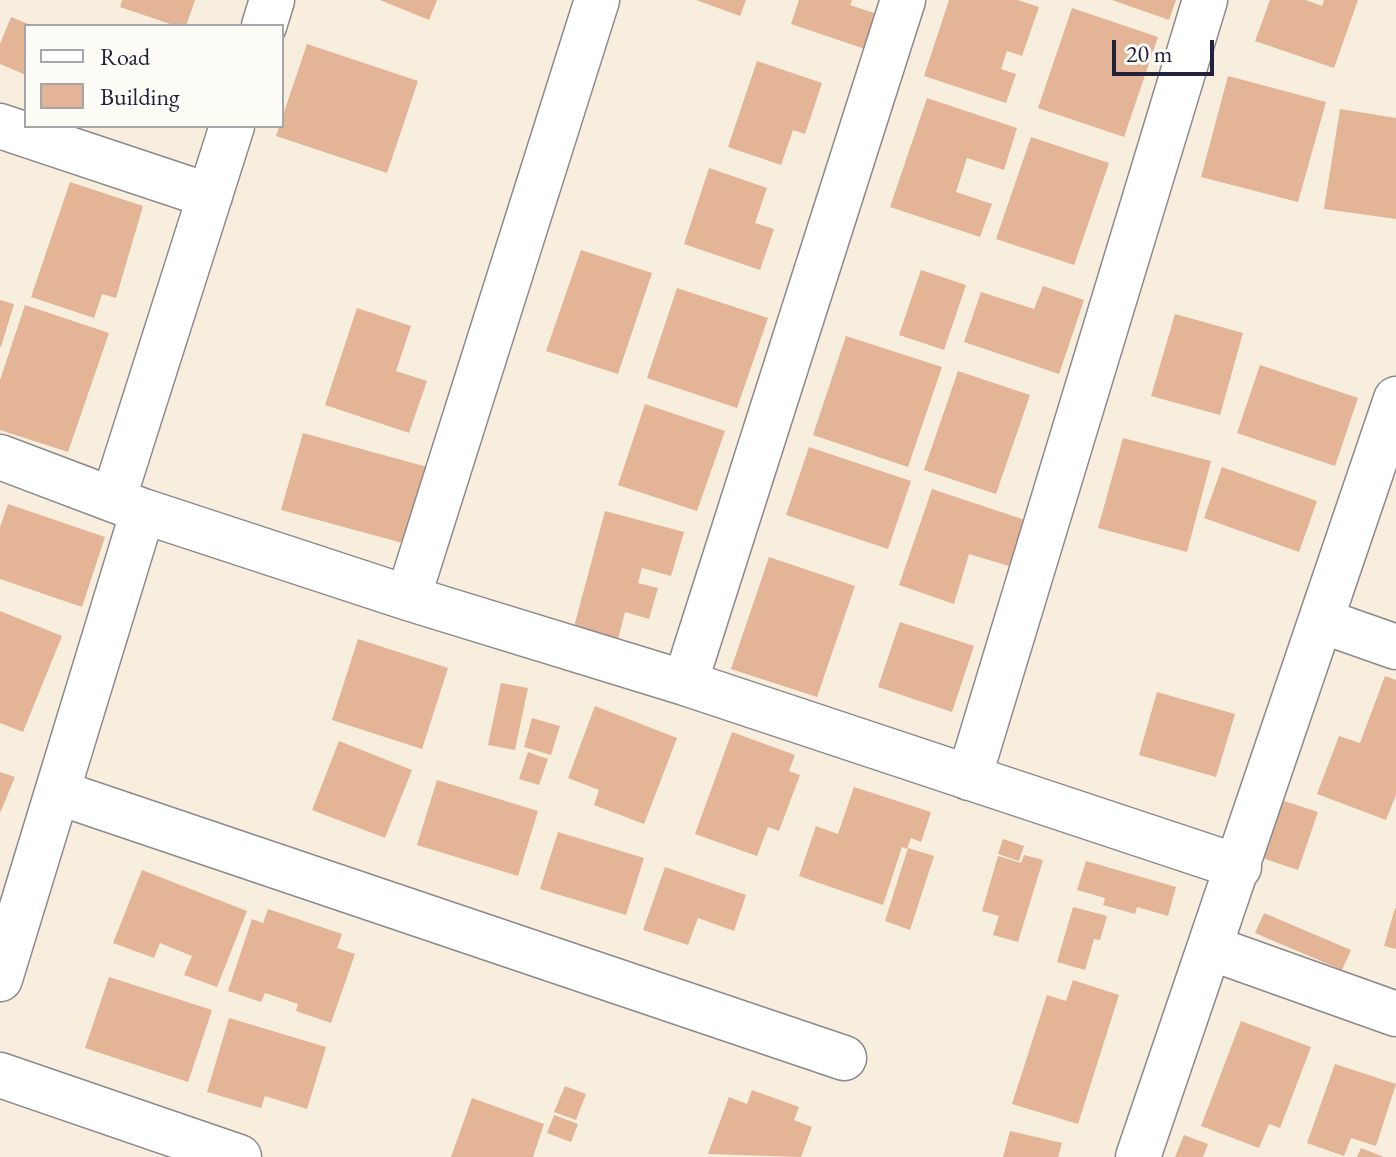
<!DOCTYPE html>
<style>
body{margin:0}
#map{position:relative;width:1396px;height:1157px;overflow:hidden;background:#f8eede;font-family:"EB Garamond",serif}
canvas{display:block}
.legend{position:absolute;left:24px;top:24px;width:260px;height:104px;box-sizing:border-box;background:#fdfcf7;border:2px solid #a5a5ac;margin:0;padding:10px 14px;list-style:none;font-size:24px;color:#22223b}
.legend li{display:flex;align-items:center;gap:16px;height:40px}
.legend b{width:40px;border:2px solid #a5a5ac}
.scale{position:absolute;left:1112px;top:40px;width:102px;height:36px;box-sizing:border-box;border:4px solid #22223b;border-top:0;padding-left:10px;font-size:24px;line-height:28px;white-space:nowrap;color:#22223b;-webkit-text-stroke:6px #fdfcf7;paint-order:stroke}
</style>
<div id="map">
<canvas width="1396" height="1157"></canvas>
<ul class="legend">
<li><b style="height:10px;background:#fff"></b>Road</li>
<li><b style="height:22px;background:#e3b496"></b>Building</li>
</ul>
<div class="scale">20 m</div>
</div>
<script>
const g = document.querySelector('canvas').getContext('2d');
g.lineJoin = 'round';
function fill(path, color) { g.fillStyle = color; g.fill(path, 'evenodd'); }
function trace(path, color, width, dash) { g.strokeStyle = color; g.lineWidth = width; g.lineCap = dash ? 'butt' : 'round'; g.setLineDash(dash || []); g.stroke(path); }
const building = new Path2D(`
 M122,0H195L186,26H176L120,7Z
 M380,0H437L429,20Z
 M696,0H746L740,16Z
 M799,0H852L850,5L877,14L865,49L791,24Z
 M949,0H1018L1039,7L1022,56L1007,51L1001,69L1016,74L1006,103L924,76Z
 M1112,0H1176L1169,20Z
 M1270,0H1306L1322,6L1324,0H1358L1334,68L1255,41Z
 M1072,8L1158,37L1124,137L1038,108Z
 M11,17L33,26H26V75L0,64V44Z
 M307,44L418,81L387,173L276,136Z
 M757,61L822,83L805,134L793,130L781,165L728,147Z
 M1228,76L1326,102L1298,202L1201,177Z
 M927,98L1017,128L1004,170L967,158L956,192L992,204L980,237L890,207Z
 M1340,109L1396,118V219L1324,209Z
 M1031,137L1109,163L1074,265L996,239Z
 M709,168L767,188L755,223L774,229L760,270L684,244Z
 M70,182L143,206L116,298L102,294L94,318L31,297Z
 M581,250L652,273L618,374L546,351Z
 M921,270L966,285L944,350L899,335Z
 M1043,286L1084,300L1059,374L964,342L981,292L1034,309Z
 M677,288L768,318L737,408L647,378Z
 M0,300L14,304L1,347L0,346Z
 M25,305L109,333L68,452L0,430V380Z
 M357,308L411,326L396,371L427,381L409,433L325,405Z
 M1175,314L1243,333L1220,415L1151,396Z
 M846,336L942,367L908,467L813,435Z
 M1260,365L1358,398L1335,466L1237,433Z
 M958,371L1030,395L996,494L924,470Z
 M645,404L725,431L697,511L618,485Z
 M303,433L431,468L410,545L281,510Z
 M1123,438L1211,461L1187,552L1098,528Z
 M809,447L911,481L888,549L786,515Z
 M1222,467L1317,501L1299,552L1204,518Z
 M932,489L1028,521L1012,567L969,554L954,604L899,585Z
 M8,504L105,537L82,607L0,579V527Z
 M605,511L684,532L671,576L642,568L638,583L658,588L649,619L625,612L618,639L574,627Z
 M769,557L855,586L817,697L731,669Z
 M0,611L62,636L23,732L0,723Z
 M900,622L974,646L952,712L878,687Z
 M358,639L448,668L422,749L332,720Z
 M1385,676L1396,680V795L1386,820L1317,794L1339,736L1360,743Z
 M501,683L528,688L515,750L488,745Z
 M1157,692L1235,714L1216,777L1139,755Z
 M595,706L677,738L644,824L594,805L599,790L568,778Z
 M532,718L560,726L551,755L524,747Z
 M732,732L795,755L789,771L800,775L779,831L768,827L757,856L695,834Z
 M339,741L412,770L385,838L312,810Z
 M528,752L548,759L539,785L519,779Z
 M0,772L15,777L0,813Z
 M437,780L538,811L518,876L417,845Z
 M854,787L931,812L921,842L911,838L907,849L902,847L883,905L799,876L816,826L838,834Z
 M1281,800L1318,812L1298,870L1262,858Z
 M558,832L644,858L626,915L540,889Z
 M1003,839L1024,846L1019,861L998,854Z
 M908,848L934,856L910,930L885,921Z
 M1024,855L1043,860L1018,942L993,935L999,916L982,911L998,856L1021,863Z
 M1086,861L1176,887L1168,916L1137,907L1135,914L1103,905L1105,898L1077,890Z
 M665,867L746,895L734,931L698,918L688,945L643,930Z
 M142,870L247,911L217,987L184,975L192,956L160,943L154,958L113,943Z
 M1073,907L1107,916L1100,940L1094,939L1085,970L1057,962Z
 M1395,908H1396V949L1384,946Z
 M268,909L342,934L337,948L355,954L331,1023L296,1011L298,1004L265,993L261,1002L228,991L252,919L263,923Z
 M1264,913L1351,950L1342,970L1255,933Z
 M109,977L212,1010L188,1082L85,1048Z
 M1073,980L1119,995L1078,1124L1012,1104L1047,995L1066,1001Z
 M229,1018L326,1047L307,1109L265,1096L261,1108L207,1092Z
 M1241,1021L1311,1047L1280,1128L1269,1124L1259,1148L1201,1126Z
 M1335,1064L1396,1084L1376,1146L1351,1138L1344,1156L1307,1143Z
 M565,1086L586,1094L576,1120L554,1112Z
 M752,1090L799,1107L794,1120L812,1127L801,1157L708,1154L729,1097L747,1104Z
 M472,1098L544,1124L533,1157H451Z
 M554,1115L578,1124L571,1142L547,1133Z
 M1010,1131L1062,1143L1058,1157H1003Z
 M1184,1135L1208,1144L1203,1157H1175Z
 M1361,1148L1384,1157H1357Z`);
const minor = new Path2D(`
 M264,26L272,0
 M0,126L210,196
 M0,457L143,511L408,598L685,683L1239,867
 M114,497L232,126
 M408,598L597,0
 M1322,621L1396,647
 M685,683L903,0
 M969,778L1205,0
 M57,792L844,1058
 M1211,948L1396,1014
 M0,979L143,511
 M0,1075L239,1157
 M1138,1157L1396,399`);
fill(building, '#e3b496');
trace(minor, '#8d888c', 47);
trace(minor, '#fff', 44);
</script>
